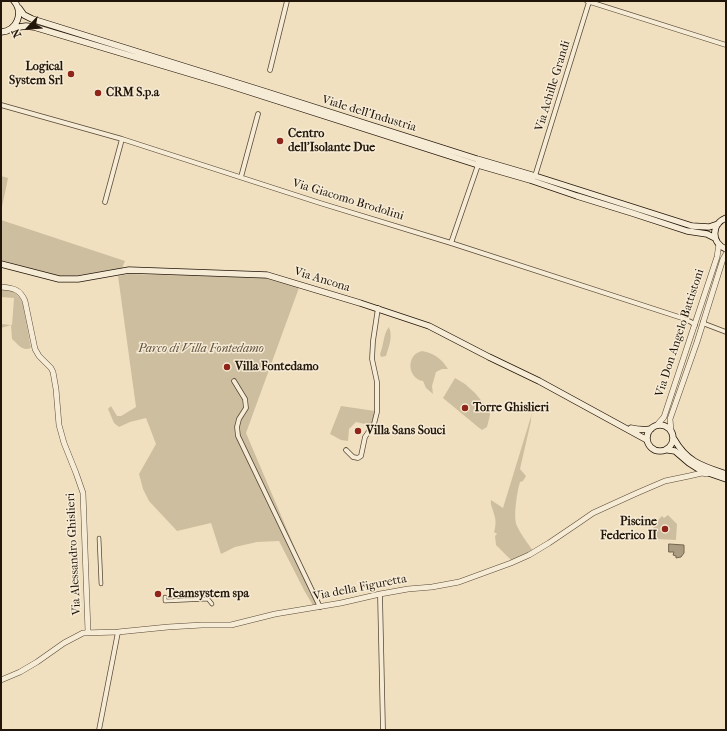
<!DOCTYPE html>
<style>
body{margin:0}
#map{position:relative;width:727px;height:731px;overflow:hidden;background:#f1e0bf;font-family:"IM FELL French Canon",serif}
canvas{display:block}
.frame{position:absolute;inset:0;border:2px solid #22160a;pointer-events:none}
.north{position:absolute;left:8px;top:8px;width:40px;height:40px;-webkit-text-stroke:3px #f6ebd5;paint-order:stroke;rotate:245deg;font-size:11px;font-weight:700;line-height:16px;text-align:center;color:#22160a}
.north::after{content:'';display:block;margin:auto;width:14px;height:18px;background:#22160a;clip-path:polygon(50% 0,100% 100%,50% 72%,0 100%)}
</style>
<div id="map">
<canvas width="727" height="731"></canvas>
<div class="frame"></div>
<div class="north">N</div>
</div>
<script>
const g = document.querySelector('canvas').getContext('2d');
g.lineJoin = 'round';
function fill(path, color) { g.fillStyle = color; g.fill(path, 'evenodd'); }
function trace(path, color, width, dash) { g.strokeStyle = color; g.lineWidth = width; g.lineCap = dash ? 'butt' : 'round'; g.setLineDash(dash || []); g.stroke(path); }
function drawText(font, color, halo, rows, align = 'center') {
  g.font = font + ' "IM FELL French Canon",serif'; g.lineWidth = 3; g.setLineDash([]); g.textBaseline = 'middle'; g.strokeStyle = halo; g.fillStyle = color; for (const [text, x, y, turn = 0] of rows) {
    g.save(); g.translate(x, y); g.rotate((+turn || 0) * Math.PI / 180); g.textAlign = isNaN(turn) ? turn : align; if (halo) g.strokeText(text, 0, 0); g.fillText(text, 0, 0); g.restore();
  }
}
const green = new Path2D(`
 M1,176L8,178L1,212Z
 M1,220L125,261L122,268L74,276H59L1,260Z
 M129,274L267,278L300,285L246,433L320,607H314L305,592L279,541L257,542L235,547L221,554L211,523L177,531L149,501L143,489L139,474L156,444L146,418L130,422L119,427L114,423L108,409L111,406L117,416H121L136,407L118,276Z
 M1,289L12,290L20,298L23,305L31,348C22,352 18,344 12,339L11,325L1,328V324L12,325L14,298L1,297Z
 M389,327C393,337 389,346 386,356L381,357L380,354C384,345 383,334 389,327Z
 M422,351C434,353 442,359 448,369H442L436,372L432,386L433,394L426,388L423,381C408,379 405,355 422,351Z
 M455,378L465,384L475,393L489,410L490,415L487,427L482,430L478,427L443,398Z
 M341,406L375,411L374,421L369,428L365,427V424L356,422L349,429L348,441L341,440L330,434Z
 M533,410L531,418V421L520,469L526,476L523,481L520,482C517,492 513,518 517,526C521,535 528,543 533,551L512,561L496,545L495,536L497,534L494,532C496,525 496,520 494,514C493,509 490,505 491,500L503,508Z
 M668,515L677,524L676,540L656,539L655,536L650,531L655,526V523L658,524L656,522L662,516L664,518Z`);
const water = new Path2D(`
 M669,544L684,545V553L681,557L676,558V556L673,555L674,552H669Z`);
const pedestrian = new Path2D(`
 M99,538L101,584
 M165,597V601L208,599L212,604`);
const minor = new Path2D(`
 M587,1L726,45
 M270,70L287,1
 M1,105L122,139L320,203L451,243L682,318L691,322L695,325
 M535,176L589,2
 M241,177L258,114
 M105,202L122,139
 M451,243L478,165
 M703,322L705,324L726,332
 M234,381L245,399L246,408L239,419L237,427L238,436L320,607
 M346,450L353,457L358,458L361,456L365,437L374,424L377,412V382L372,359L373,341L378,308
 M380,594L383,730
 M99,730L118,632`);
const tertiary = new Path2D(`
 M1,287C13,288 20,289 25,301L35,349L39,356L51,368L53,372L56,389L59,425L64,443L76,473L83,493L88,632
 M657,425L664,417L717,257L719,244
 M671,431L670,419L697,342L723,259L726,254
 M1,680L20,672L37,662L64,643L83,633L118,632L168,627L202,625H231L275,614L341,603L380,594L408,589L432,587L459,582L511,563L529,555L549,543L580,522L593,513L637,493L665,481L689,476L702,473L707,474`);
const secondary = new Path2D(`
 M19,8L24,15L32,19L263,91L477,159L535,176L692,226L709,227L718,224
 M12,28L26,26L34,27L225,84L478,165L530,180L577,196L632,213L687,231L707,234L715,238
 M1,32C17,31 24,13 14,1
 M726,218C711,224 711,243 726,249
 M1,264L59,279H78L129,270L267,275L360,303L429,326L489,357L539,381L647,440
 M647 438a13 13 0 1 1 26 0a13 13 0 1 1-26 0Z
 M631,428C638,430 644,430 651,429
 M674,439C687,462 702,466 726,474
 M668,450L675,451L689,463L700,470L726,479`);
const markers = [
 [71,74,4,"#8f2418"],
 [98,93,4,"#8f2418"],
 [280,141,4,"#8f2418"],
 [227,367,4,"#8f2418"],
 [465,408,4,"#8f2418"],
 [358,431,4,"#8f2418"],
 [665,529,4,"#8f2418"],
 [158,594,4,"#8f2418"]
];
const poiNames = [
 ["Logical",63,67,"right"],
 ["System Srl",63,81,"right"],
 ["CRM S.p.a",106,93],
 ["Centro",288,134],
 ["dell'Isolante Due",288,148],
 ["Villa Fontedamo",235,367],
 ["Torre Ghislieri",473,408],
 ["Villa Sans Souci",366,431],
 ["Piscine",657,522,"right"],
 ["Federico II",657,536,"right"],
 ["Teamsystem spa",166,594]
];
const streetNames = [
 ["Via Achille Grandi",553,86,-73],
 ["Viale dell'Industria",369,114,17],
 ["Via Giacomo Brodolini",348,200,17],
 ["Via Ancona",322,280,17],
 ["Via Don Angelo Battistoni",680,333,-72],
 ["Via Alessandro Ghislieri",74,554,-93],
 ["Via della Figuretta",360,588,-11]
];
const parkNames = [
 ["Parco di Villa Fontedamo",201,349]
];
fill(green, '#cebea0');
fill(water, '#ab9b81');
trace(water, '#746651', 1);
trace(pedestrian, '#564837', 4.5);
trace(minor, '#564837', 5.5);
trace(tertiary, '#564837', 6);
trace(secondary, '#22160a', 7);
trace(pedestrian, '#f6ebd5', 3);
trace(minor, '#f6ebd5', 4);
trace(tertiary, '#f6ebd5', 5);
trace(secondary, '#f6ebd5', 5.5);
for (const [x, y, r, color] of markers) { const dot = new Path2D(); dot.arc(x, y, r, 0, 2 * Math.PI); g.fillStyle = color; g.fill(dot); trace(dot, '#f6ebd5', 1.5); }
drawText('bold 12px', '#22160a', '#f6ebd5', poiNames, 'left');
drawText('12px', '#22160a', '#f6ebd5', streetNames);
drawText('italic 12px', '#5e513e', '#f6ebd5', parkNames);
</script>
